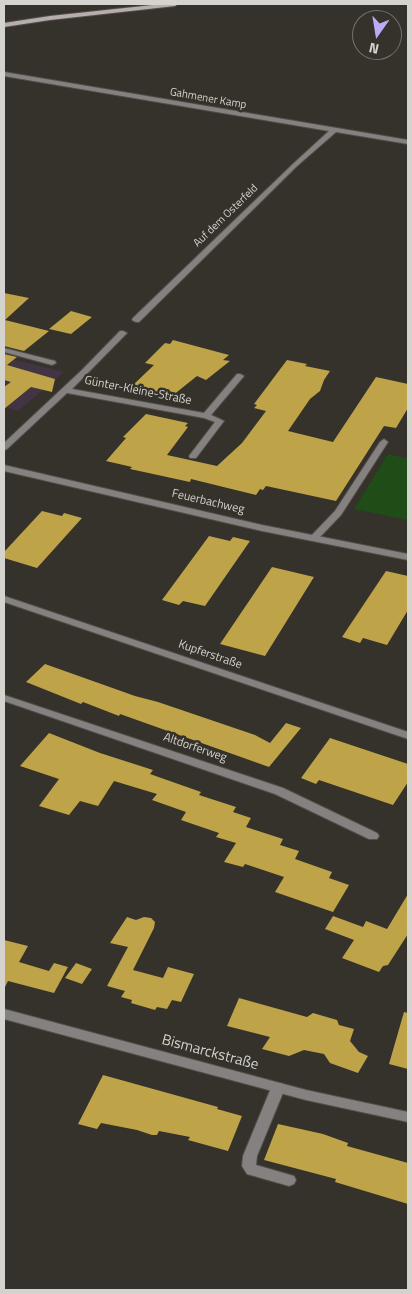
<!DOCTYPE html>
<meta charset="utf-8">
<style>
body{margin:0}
#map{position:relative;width:412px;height:1294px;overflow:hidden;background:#34322a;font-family:"Titillium Web",sans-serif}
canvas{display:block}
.frame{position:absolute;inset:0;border:5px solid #d4d3ce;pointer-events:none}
.north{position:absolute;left:352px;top:10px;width:50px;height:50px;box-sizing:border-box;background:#34322a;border:1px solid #74726c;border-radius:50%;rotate:193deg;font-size:14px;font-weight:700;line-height:20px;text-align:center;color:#d4d3ce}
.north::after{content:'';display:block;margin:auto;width:18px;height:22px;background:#bda9f5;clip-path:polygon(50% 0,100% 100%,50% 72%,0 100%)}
</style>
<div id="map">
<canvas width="412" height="1294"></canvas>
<div class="frame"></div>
<div class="north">N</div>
</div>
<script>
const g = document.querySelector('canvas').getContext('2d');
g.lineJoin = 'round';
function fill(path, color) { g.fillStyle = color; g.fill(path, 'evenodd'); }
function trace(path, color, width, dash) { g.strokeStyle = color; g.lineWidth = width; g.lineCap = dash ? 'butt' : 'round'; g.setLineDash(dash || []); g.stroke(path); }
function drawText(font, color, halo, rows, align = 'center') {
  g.font = font + ' "Titillium Web",sans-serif'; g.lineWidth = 5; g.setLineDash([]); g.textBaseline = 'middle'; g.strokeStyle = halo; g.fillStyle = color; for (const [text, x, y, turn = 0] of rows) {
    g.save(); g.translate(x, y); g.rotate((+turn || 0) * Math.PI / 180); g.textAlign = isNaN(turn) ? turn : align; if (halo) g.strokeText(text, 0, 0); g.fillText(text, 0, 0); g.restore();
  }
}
const education = new Path2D(`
 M4,357L64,372L18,411L4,407Z`);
const green = new Path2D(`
 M388,454L408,459V520L354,509Z`);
const building = new Path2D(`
 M4,293L29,298L5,320L49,331L24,351L4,346Z
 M71,311L92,317L71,334L49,329Z
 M173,340L229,355L223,360L230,361L206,380L197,376L172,396L132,386L154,365L145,363L165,343L170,344Z
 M4,354L17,357L7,365L55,379L52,392L31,387L4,409V387L11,382L4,380Z
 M287,360L307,364L305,366L330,371L324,380L320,391L310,399L288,431L333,442L376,377L408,384V408L396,428L384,426L336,501L266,486L263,490L260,489L256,495L191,479L190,482L130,469L132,467L106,461L126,438L123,437L146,414L188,423L185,426L188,427L167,455L217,466L242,443L266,411L254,408L257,405L254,404Z
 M42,511L62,516L64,513L82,518L37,568L4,558V552Z
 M209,536L230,541L233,537L250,541L205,606L183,601L179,605L162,600Z
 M272,567L314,577L265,656L220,644Z
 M386,571L408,576V610L387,645L363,638L360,643L342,637Z
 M45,664L135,696L158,702L255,735L270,743L286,723L301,728L269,767L120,714L119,716L83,702L81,704L26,682Z
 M49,733L100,753L153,770L150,774L201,792L199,795L236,807L233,812L251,818L246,827L283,839L280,845L299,851L295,859L332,872L329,878L349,885L333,912L275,892L284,877L245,864L243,867L224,862L236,843L216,837L219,833L181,820L186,812L152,800L157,794L114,781L98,806L80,801L69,815L39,806L59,779L20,766Z
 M330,738L408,764V782L393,805L319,780L316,784L301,778Z
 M408,894V934L388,965L383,966L379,972L342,958L354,940L325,929L333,916L363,927L366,921L387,929Z
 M127,917L136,920L144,917L151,918L155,922L154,928L133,970L163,978L168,967L194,974L181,1002L172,1000L167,1009L157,1007L155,1010L131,1003L132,1000L121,997L125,991L107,986L128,947L110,943Z
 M4,940L28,946L19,962L49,971L54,963L68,967L54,993L8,981L4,989Z
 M76,963L92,969L82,984L65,978Z
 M239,998L307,1017L313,1013L337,1020L339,1025L354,1029L350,1041L359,1052L368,1056L358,1073L330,1063L324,1054L304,1050L289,1056L262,1049L270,1037L227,1026Z
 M404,1012L408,1013V1069L389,1064Z
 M103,1075L218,1107L217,1109L242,1116L228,1151L188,1140L190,1137L159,1131L157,1135H152L137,1130L101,1123L97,1129L78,1124Z
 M278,1124L323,1134L348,1143L347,1146L408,1163V1204L335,1182L336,1179L264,1160Z`);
const service = new Path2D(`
 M384,439L388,442L341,515L317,540H311L309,538L311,536L335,511L380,442Z
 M278,1083L283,1084L285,1088L257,1156L256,1165L294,1176L296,1180L294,1184L289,1186L247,1174L242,1166L243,1156L271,1088L273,1084Z`);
const minor = new Path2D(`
 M4,72L408,140V144L336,132L297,166L139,322H136L132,320L133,318L293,164L329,131L4,76Z
 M120,331H123L127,333L72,389L204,413L237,374H240L244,376L211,415L224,421L196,458H190L189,456L215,422L204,418L67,393L7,449L4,450V443L82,370Z
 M4,348L55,361L56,363L52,365L4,352Z
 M4,465L262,525L408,554V560L262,531L4,471Z
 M4,695L283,788L377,833L379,836L377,839H369L275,794L4,701Z
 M4,1009L306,1090L408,1112V1122L306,1100L4,1019Z`);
const tertiary = new Path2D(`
 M4,596L408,732V739L4,602Z`);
const secondary = new Path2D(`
 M162,4H178L175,6L50,20L4,27V23L50,16Z`);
const farStreetnames = [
 ["Gahmener Kamp",208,99,10],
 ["Auf dem Osterfeld",226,216,-44]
];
const streetNames = [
 ["Günter-Kleine-Straße",138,391,11],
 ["Feuerbachweg",208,502,13],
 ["Kupferstraße",210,655,19],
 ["Altdorferweg",195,748,19]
];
const nearStreetnames = [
 ["Bismarckstraße",210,1053,15]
];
fill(education, '#423442');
fill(green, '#204d17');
fill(building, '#bea349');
trace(service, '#514f48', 2);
trace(minor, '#514f48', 2);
trace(tertiary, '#514f48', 2);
trace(secondary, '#514f48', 2);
fill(service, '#868181');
fill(minor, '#868181');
fill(tertiary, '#868181');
fill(secondary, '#b6adae');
drawText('11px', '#d4d3ce', '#34322a', farStreetnames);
drawText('12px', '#d4d3ce', '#34322a', streetNames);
drawText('15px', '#d4d3ce', '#34322a', nearStreetnames);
</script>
